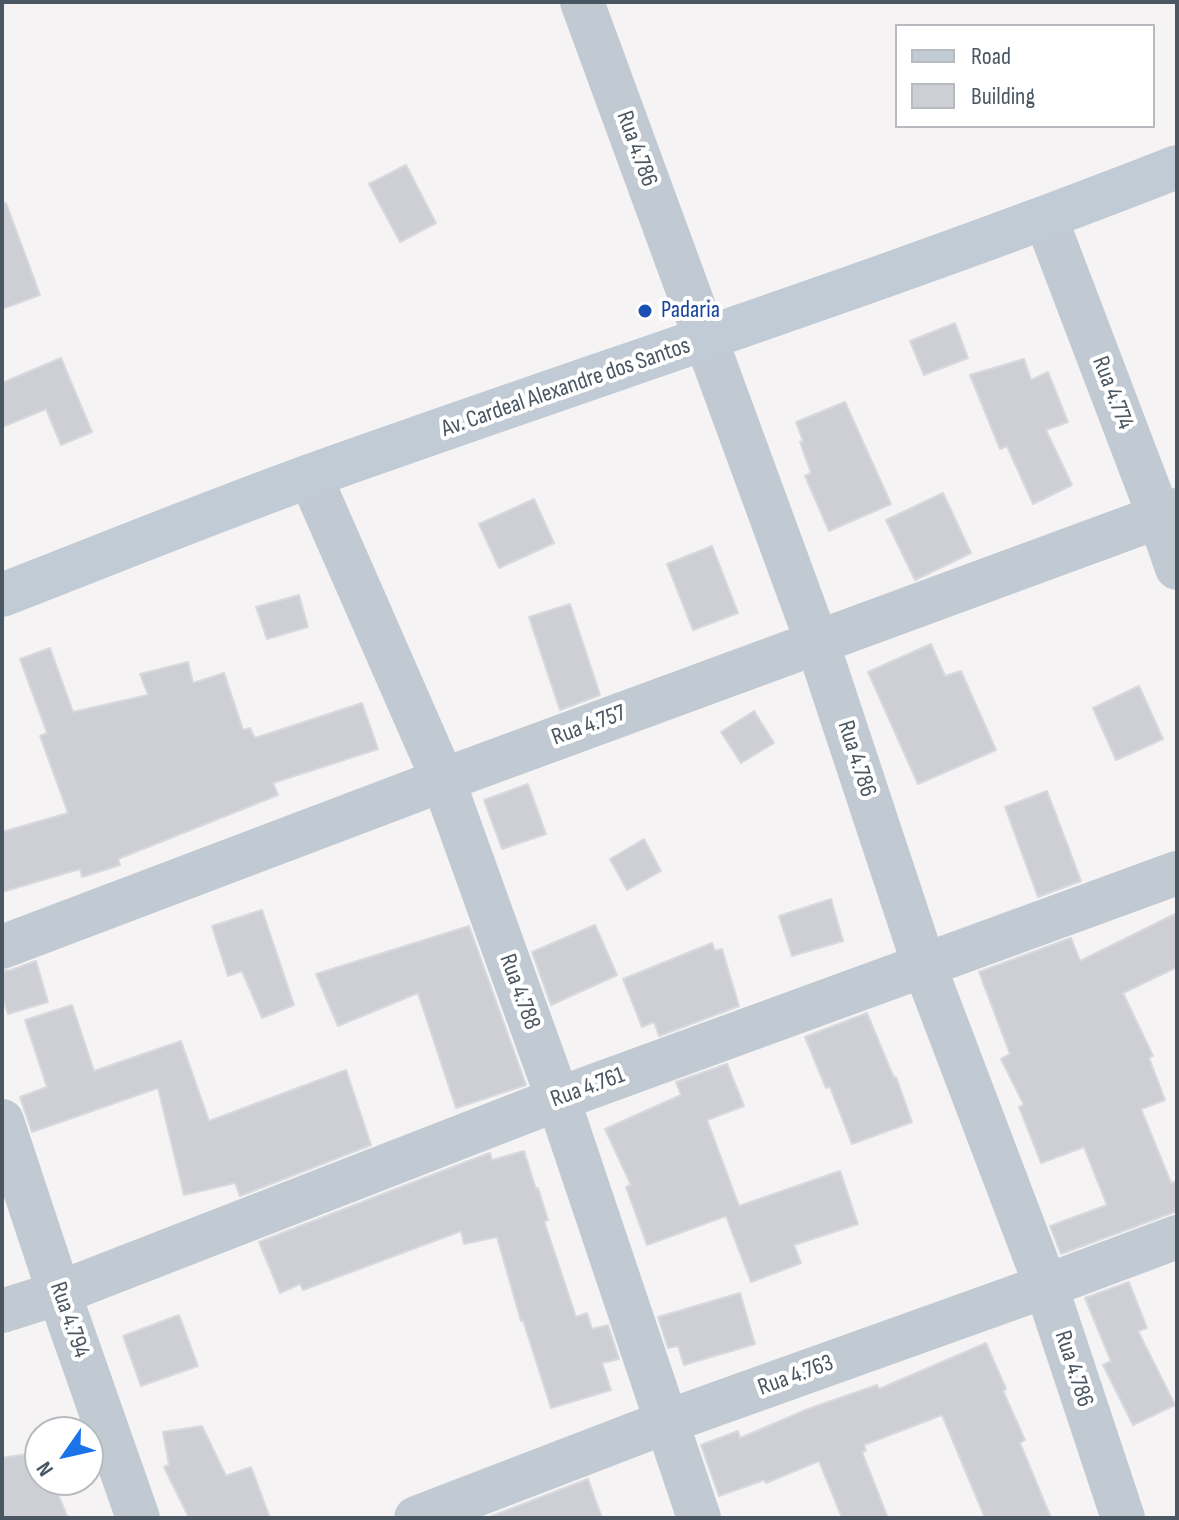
<!DOCTYPE html>
<style>
body{margin:0}
#map{position:relative;width:1179px;height:1520px;overflow:hidden;background:#f5f3f3;font-family:"Sofia Sans Condensed",sans-serif}
canvas{display:block}
.frame{position:absolute;inset:0;border:4px solid #4a5661;pointer-events:none}
.legend{position:absolute;left:895px;top:24px;width:260px;height:104px;box-sizing:border-box;background:#fff;border:2px solid #b7bbc0;margin:0;padding:10px 14px;list-style:none;font-size:24px;color:#4a5661}
.legend li{display:flex;align-items:center;gap:16px;height:40px}
.legend b{width:40px;border:2px solid #b7bbc0}
.north{position:absolute;left:24px;top:1416px;width:80px;height:80px;box-sizing:border-box;background:#fff;border:2px solid #b7bbc0;border-radius:50%;rotate:236deg;font-size:22px;font-weight:700;line-height:32px;text-align:center;color:#4a5661}
.north::after{content:'';display:block;margin:auto;width:28px;height:36px;background:#1a73e8;clip-path:polygon(50% 0,100% 100%,50% 72%,0 100%)}
</style>
<div id="map">
<canvas width="1179" height="1520"></canvas>
<div class="frame"></div>
<ul class="legend">
<li><b style="height:10px;background:#c1cbd6"></b>Road</li>
<li><b style="height:22px;background:#cdcfd5"></b>Building</li>
</ul>
<div class="north">N</div>
</div>
<script>
const g = document.querySelector('canvas').getContext('2d');
g.lineJoin = 'round';
function fill(path, color) { g.fillStyle = color; g.fill(path, 'evenodd'); }
function trace(path, color, width, dash) { g.strokeStyle = color; g.lineWidth = width; g.lineCap = dash ? 'butt' : 'round'; g.setLineDash(dash || []); g.stroke(path); }
function drawText(font, color, halo, rows, align = 'center') {
  g.font = font + ' "Sofia Sans Condensed",sans-serif'; g.lineWidth = 8; g.setLineDash([]); g.textBaseline = 'middle'; g.strokeStyle = halo; g.fillStyle = color; for (const [text, x, y, turn = 0] of rows) {
    g.save(); g.translate(x, y); g.rotate((+turn || 0) * Math.PI / 180); g.textAlign = isNaN(turn) ? turn : align; if (halo) g.strokeText(text, 0, 0); g.fillText(text, 0, 0); g.restore();
  }
}
const building = new Path2D(`
 M406,165L436,223L400,242L369,184Z
 M6,203L40,295L2,309V204Z
 M955,323L968,358L924,375L910,341Z
 M61,358L92,432L61,445L46,409L2,427V383Z
 M1024,359L1031,380L1048,372L1068,422L1046,430L1072,485L1033,504L1007,446L1000,449L970,375Z
 M845,402L891,504L829,531L805,476L811,473L800,442L803,441L796,422Z
 M943,493L971,553L915,580L886,520Z
 M534,499L554,543L499,568L479,524Z
 M712,546L738,613L693,630L667,564Z
 M299,595L308,627L267,639L256,607Z
 M570,604L600,695L560,710L529,617Z
 M931,644L945,676L961,671L996,750L918,784L868,672Z
 M50,648L73,712L148,695L140,674L188,662L193,683L224,673L243,730L250,728L255,738L362,703L378,749L273,783L278,795L118,859L120,865L82,877L80,869L2,892V832L68,813L40,736L47,733L20,659Z
 M1139,686L1163,739L1116,760L1093,708Z
 M754,711L774,743L741,763L721,732Z
 M528,784L546,834L502,849L484,800Z
 M1047,791L1081,881L1038,897L1005,807Z
 M644,839L661,871L627,890L610,859Z
 M831,899L843,941L792,956L779,916Z
 M262,910L294,1005L262,1018L242,971L228,976L212,926Z
 M1177,913V967L1123,993L1153,1056L1149,1058L1165,1100L1141,1109L1171,1183L1177,1181V1211L1061,1254L1050,1226L1107,1205L1084,1147L1041,1163L1019,1107L1024,1105L1001,1059L1010,1054L979,972L1071,938L1080,961Z
 M595,925L617,975L551,1005L532,952Z
 M469,926L526,1085L456,1108L418,993L338,1026L316,974Z
 M712,943L715,951L722,949L739,1006L659,1036L654,1022L642,1027L623,979Z
 M36,961L48,1002L8,1014L2,996V971L11,970Z
 M72,1005L94,1071L181,1041L209,1121L346,1070L371,1145L240,1196L235,1183L184,1195L158,1088L32,1132L20,1097L47,1087L25,1020Z
 M867,1013L894,1078L896,1077L912,1122L852,1144L830,1087L826,1088L805,1037Z
 M727,1064L744,1106L707,1120L739,1206L840,1171L858,1224L794,1245L801,1263L751,1282L726,1216L647,1245L626,1187L631,1185L605,1129L681,1095L676,1082Z
 M524,1151L536,1189L538,1188L548,1220L544,1221L576,1317L587,1313L592,1329L608,1325L619,1359L602,1363L611,1390L551,1408L523,1320L521,1321L497,1237L464,1244L461,1231L303,1290L300,1284L280,1293L259,1242L468,1161L490,1153L492,1160Z
 M1129,1282L1147,1328L1138,1331L1175,1405L1133,1425L1103,1365L1111,1361L1085,1298Z
 M740,1293L755,1344L684,1365L678,1346L668,1348L658,1317Z
 M179,1315L198,1366L141,1386L123,1336Z
 M986,1343L1006,1389L1003,1391L1025,1440L1020,1443L1051,1518H985L942,1415L864,1445L866,1451L862,1452L888,1518H842L819,1461L766,1483L764,1480L719,1496L701,1445L738,1431L740,1438L808,1409L877,1385L879,1389Z
 M202,1426L226,1476L251,1467L270,1518H189L164,1467L169,1465L163,1432Z
 M40,1452V1480H52L68,1518H2V1458Z
 M588,1479L602,1518H493L492,1516Z`);
const minor = new Path2D(`
 M582,2L817,642L924,965L1046,1286L1123,1518
 M1046,219L1159,516L1177,568
 M310,476L443,780L558,1099L699,1518
 M2,947L443,780L1177,510
 M2,1121L59,1293L138,1518
 M2,1311L59,1293L558,1099L1177,873
 M416,1518L666,1422L1046,1286L1177,1237`);
const secondary = new Path2D(`
 M2,595C105,555 208,513 313,475C601,372 892,279 1177,167`);
const markers = [
 [645,311,8,"#1a4fb4"]
];
const streetNames = [
 ["Rua 4.786",636,149,70],
 ["Av. Cardeal Alexandre dos Santos",566,388,-19],
 ["Rua 4.774",1112,393,69],
 ["Rua 4.757",589,726,-20],
 ["Rua 4.786",856,759,72],
 ["Rua 4.788",519,992,70],
 ["Rua 4.761",588,1088,-20],
 ["Rua 4.794",69,1320,71],
 ["Rua 4.786",1073,1369,72],
 ["Rua 4.763",796,1376,-20]
];
const transitNames = [
 ["Padaria",661,311]
];
fill(building, '#cdcfd5');
trace(building, '#d7d9de', 2);
trace(minor, '#c1cad2', 44);
trace(secondary, '#c1cbd6', 44);
for (const [x, y, r, color] of markers) { const dot = new Path2D(); dot.arc(x, y, r, 0, 2 * Math.PI); g.fillStyle = color; g.fill(dot); trace(dot, '#fff', 3); }
drawText('24px', '#4a5661', '#fff', streetNames);
drawText('24px', '#164399', '#fff', transitNames, 'left');
</script>
